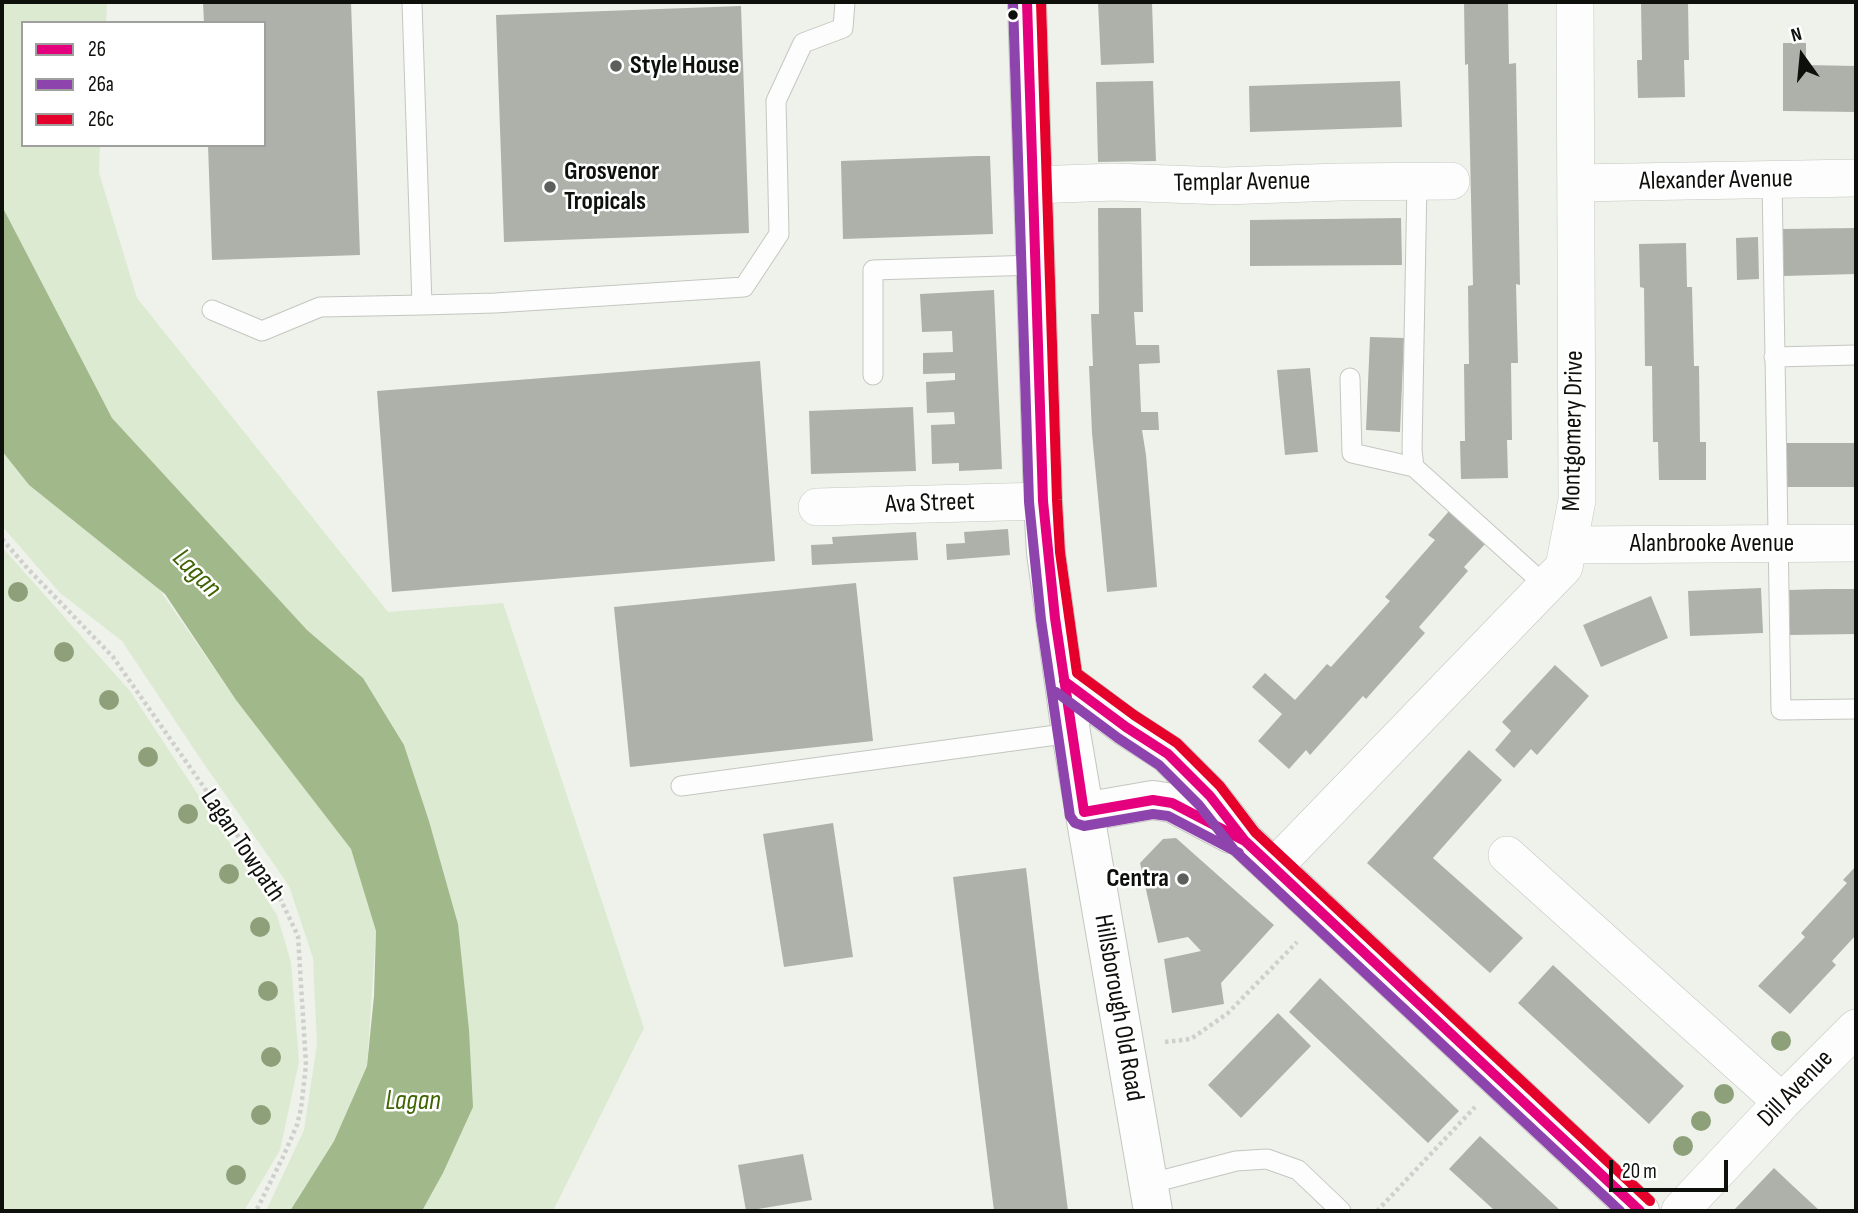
<!DOCTYPE html>
<style>
body{margin:0}
#map{position:relative;width:1858px;height:1213px;overflow:hidden;background:#eef2ea;font-family:"Sofia Sans Condensed",sans-serif}
canvas{display:block}
.frame{position:absolute;inset:0;border:4px solid #0e100c;pointer-events:none}
.legend{position:absolute;left:21px;top:21px;width:245px;height:126px;box-sizing:border-box;background:#fff;border:2px solid #9f9f9e;margin:0;padding:9px 12px;list-style:none;font-size:21px;color:#0e100c}
.legend li{display:flex;align-items:center;gap:14px;height:35px}
.legend b{width:35px;border:2px solid #9f9f9e}
.north{position:absolute;left:1767px;top:21px;width:70px;height:70px;-webkit-text-stroke:5px #fff;paint-order:stroke;rotate:345deg;font-size:19px;font-weight:700;line-height:28px;text-align:center;color:#0e100c}
.north::after{content:'';display:block;margin:auto;width:24px;height:32px;background:#0e100c;clip-path:polygon(50% 0,100% 100%,50% 72%,0 100%)}
.scale{position:absolute;left:1609px;top:1160px;width:119px;height:32px;box-sizing:border-box;border:4px solid #0e100c;border-top:0;padding-left:9px;font-size:21px;line-height:24px;white-space:nowrap;color:#0e100c;-webkit-text-stroke:5px #fff;paint-order:stroke}
</style>
<div id="map">
<canvas width="1858" height="1213"></canvas>
<div class="frame"></div>
<ul class="legend">
<li><b style="height:9px;background:#e5007d"></b>26</li>
<li><b style="height:9px;background:#8e44ad"></b>26a</li>
<li><b style="height:9px;background:#e4002b"></b>26c</li>
</ul>
<div class="north">N</div>
<div class="scale">20 m</div>
</div>
<script>
const g = document.querySelector('canvas').getContext('2d');
g.lineJoin = 'round';
function fill(path, color) { g.fillStyle = color; g.fill(path, 'evenodd'); }
function trace(path, color, width, dash) { g.strokeStyle = color; g.lineWidth = width; g.lineCap = dash ? 'butt' : 'round'; g.setLineDash(dash || []); g.stroke(path); }
function drawText(font, color, halo, rows, align = 'center') {
  g.font = font + ' "Sofia Sans Condensed",sans-serif'; g.lineWidth = 5; g.setLineDash([]); g.textBaseline = 'middle'; g.strokeStyle = halo; g.fillStyle = color; for (const [text, x, y, turn = 0] of rows) {
    g.save(); g.translate(x, y); g.rotate((+turn || 0) * Math.PI / 180); g.textAlign = isNaN(turn) ? turn : align; if (halo) g.strokeText(text, 0, 0); g.fillText(text, 0, 0); g.restore();
  }
}
const green = new Path2D(`
 M2,2H107L106,23H23V145H100L99,173L137,298L388,612L503,603L644,1028L553,1211H422L443,1173L458,924L429,821L404,745L363,678L307,630L112,418L2,206Z
 M2,451L29,485L159,589L234,697L281,756L352,850L376,931L367,1066L335,1139L290,1211H266L304,1130L317,1044L313,958L289,886L202,761L122,641L60,593L2,526Z
 M2,547L130,691L277,915L291,962L299,1062L280,1150L244,1211H2Z`);
const water = new Path2D(`
 M2,206L112,418L307,630L363,678L404,745L429,821L458,924L469,1030L473,1107L443,1173L422,1211H290L334,1141L367,1066L374,996L376,931L351,849L236,700L165,594L29,485L2,451Z`);
const building = new Path2D(`
 M203,2H351L360,255L212,260L208,145H264V23H204Z
 M1098,2H1152L1154,63L1101,65Z
 M1464,2H1508L1509,64L1516,63L1520,285L1516,284L1518,363H1511L1512,440H1507L1508,478L1461,479L1460,441H1465L1464,364H1469L1468,286L1473,285L1468,64L1465,65Z
 M1641,2H1688L1689,60H1684L1685,97L1638,98L1637,60H1642Z
 M741,6L749,233L504,242L496,15Z
 M1783,43H1806V65L1856,66V112L1783,111Z
 M1153,81L1156,161L1098,162L1096,82Z
 M1400,81L1402,127L1250,132L1249,86Z
 M976,156H990L993,234L843,239L841,161Z
 M1098,208H1141L1143,312H1134L1136,345H1159L1160,363L1139,364L1141,412H1158L1159,430H1142L1146,455L1157,587L1107,592L1092,433L1089,366H1093L1091,314H1099Z
 M1401,218L1402,265L1250,266V220Z
 M1856,228V274L1783,276L1782,229Z
 M1758,237L1759,279L1737,280L1736,238Z
 M1686,243L1687,287H1692L1694,366H1699L1700,442H1706V480H1659L1658,442H1653L1652,366H1645L1644,288L1640,287L1639,244Z
 M994,290L1002,469L959,471V463L932,464L931,425L955,424L954,412L927,413L926,382L955,380V373L923,374V353L953,352L952,331L922,332L920,294Z
 M1370,337L1404,338L1400,432L1366,430Z
 M760,361L775,561L392,592L377,391Z
 M1310,368L1318,452L1285,455L1277,370Z
 M913,407L916,471L811,474L809,411Z
 M1786,443H1856V487H1786Z
 M1450,510L1486,543L1464,567L1468,571L1419,627L1425,633L1366,699L1363,696L1310,755L1306,750L1289,769L1258,741L1282,714L1252,687L1265,673L1295,700L1327,664L1331,667L1390,601L1385,597L1435,540L1428,535Z
 M1008,529L1010,555L947,560L946,544L965,543L964,532Z
 M916,532L918,560L812,565L811,545L833,544L832,537Z
 M856,583L873,741L630,767L614,607Z
 M1761,588L1763,633L1690,636L1688,591Z
 M1826,589H1856V634L1790,635L1789,590Z
 M1651,596L1668,638L1601,667L1583,625Z
 M1555,665L1589,696L1537,755L1531,749L1514,768L1495,750L1511,731L1502,722Z
 M1469,750L1502,780L1433,858L1523,938L1490,973L1367,863Z
 M833,823L853,957L784,967L763,834Z
 M1176,838L1274,925L1221,983L1224,1004L1172,1013L1164,959L1201,951L1188,937L1158,943L1140,863L1163,839Z
 M1856,866V935L1832,961L1836,965L1790,1014L1758,986L1805,937L1801,933L1847,883L1843,880Z
 M1026,868L1039,978L1068,1211H994L963,959L953,877Z
 M1553,965L1684,1086L1649,1124L1518,1003Z
 M1320,978L1459,1111L1428,1143L1289,1012Z
 M1278,1013L1311,1046L1241,1118L1208,1085Z
 M1480,1136L1503,1157L1561,1211L1494,1210L1449,1169Z
 M803,1154L812,1200L746,1211L738,1165Z
 M1774,1168L1793,1186L1820,1211H1736L1734,1210Z`);
const path = new Path2D(`
 M2,539L29,570L113,657L277,892L298,936L306,1065L301,1109L297,1125L283,1157L256,1211
 M1165,1042L1191,1039L1228,1013L1297,942
 M1377,1211L1475,1107`);
const service = new Path2D(`
 M412,2L422,305L495,303L744,287L779,234L776,101L803,43L843,28L845,2
 M1772,180L1781,710L1856,709
 M212,310L262,331L320,307L422,305
 M1774,357L1856,355
 M873,375V270L1036,265
 M1350,378L1352,453L1414,467L1546,586
 M1414,467L1412,450L1417,181
 M681,786L1071,733
 M1148,1184L1236,1161L1267,1159L1298,1170L1341,1211`);
const minor = new Path2D(`
 M1576,183L1856,178
 M1033,185L1114,182L1224,186L1339,182L1451,181
 M817,507L1043,501
 M1569,545L1856,543
 M1507,855L1782,1102
 M1274,867L1564,567L1577,500L1575,2
 M1680,1211L1782,1102L1856,1028`);
const tertiary = new Path2D(`
 M1027,2L1043,501L1046,553L1071,733L1153,1211
 M1064,681L1126,727L1168,754L1210,796L1245,841L1640,1211
 M1084,812L1153,800L1172,803L1231,834`);
const bus1 = new Path2D(`
 M1027,2L1043,501L1055,618L1084,812L1153,800L1172,803L1245,841
 M1064,681L1126,727L1168,754L1210,796L1245,841L1640,1211`);
const bus2 = new Path2D(`
 M1013,2L1029,502L1041,620L1070,816L1075,823L1084,826L1153,814L1168,816L1239,853
 M1056,692L1118,738L1159,765L1199,805L1235,851L1620,1211`);
const bus3 = new Path2D(`
 M1041,2L1057,500L1060,552L1077,673L1134,715L1177,743L1220,786L1255,832L1650,1201`);
const trees = [
 [18,592],
 [64,652],
 [109,700],
 [148,757],
 [188,814],
 [229,874],
 [260,927],
 [268,991],
 [1781,1041],
 [271,1057],
 [1724,1094],
 [261,1115],
 [1701,1121],
 [1683,1146],
 [236,1175]
];
const markers = [
 [1013,15,6,"#0e100c"],
 [616,66,7,"#5c5f5a"],
 [550,187,7,"#5c5f5a"],
 [1183,879,7,"#5c5f5a"]
];
const poiNames = [
 ["Style House",630,66],
 ["Grosvenor",564,172],
 ["Tropicals",564,202],
 ["Centra",1169,879,"right"]
];
const streetNames = [
 ["Alexander Avenue",1716,181,-1],
 ["Templar Avenue",1242,183,-1],
 ["Montgomery Drive",1574,431,-89],
 ["Ava Street",930,504,-2],
 ["Alanbrooke Avenue",1712,544],
 ["Lagan Towpath",242,846,56],
 ["Hillsborough Old Road",1118,1008,80],
 ["Dill Avenue",1796,1089,-46]
];
const waterNames = [
 ["Lagan",196,574,45],
 ["Lagan",413,1102]
];
fill(green, '#dcead1');
fill(water, '#a0b88a');
fill(building, '#adb1aa');
trace(service, '#c4c7c1', 21);
trace(minor, '#c4c7c1', 38);
trace(tertiary, '#c4c7c1', 40);
trace(path, '#cfd0cd', 4.5, [3.5, 3.5]);
trace(service, '#fcfdfc', 19);
trace(minor, '#fcfdfc', 37);
trace(tertiary, '#fcfdfc', 38);
trace(bus1, '#e5007d', 10);
trace(bus2, '#8e44ad', 10);
trace(bus3, '#e4002b', 10);
g.fillStyle = '#8ea079';
for (const [x, y] of trees) { g.beginPath(); g.arc(x, y, 10, 0, 2 * Math.PI); g.fill(); }
for (const [x, y, r, color] of markers) { const dot = new Path2D(); dot.arc(x, y, r, 0, 2 * Math.PI); g.fillStyle = color; g.fill(dot); trace(dot, '#fff', 2.5); }
drawText('bold 26px', '#0e100c', '#fff', poiNames, 'left');
drawText('26px', '#0e100c', '#fff', streetNames);
drawText('italic 28px', '#3e6401', '#fff', waterNames);
</script>
